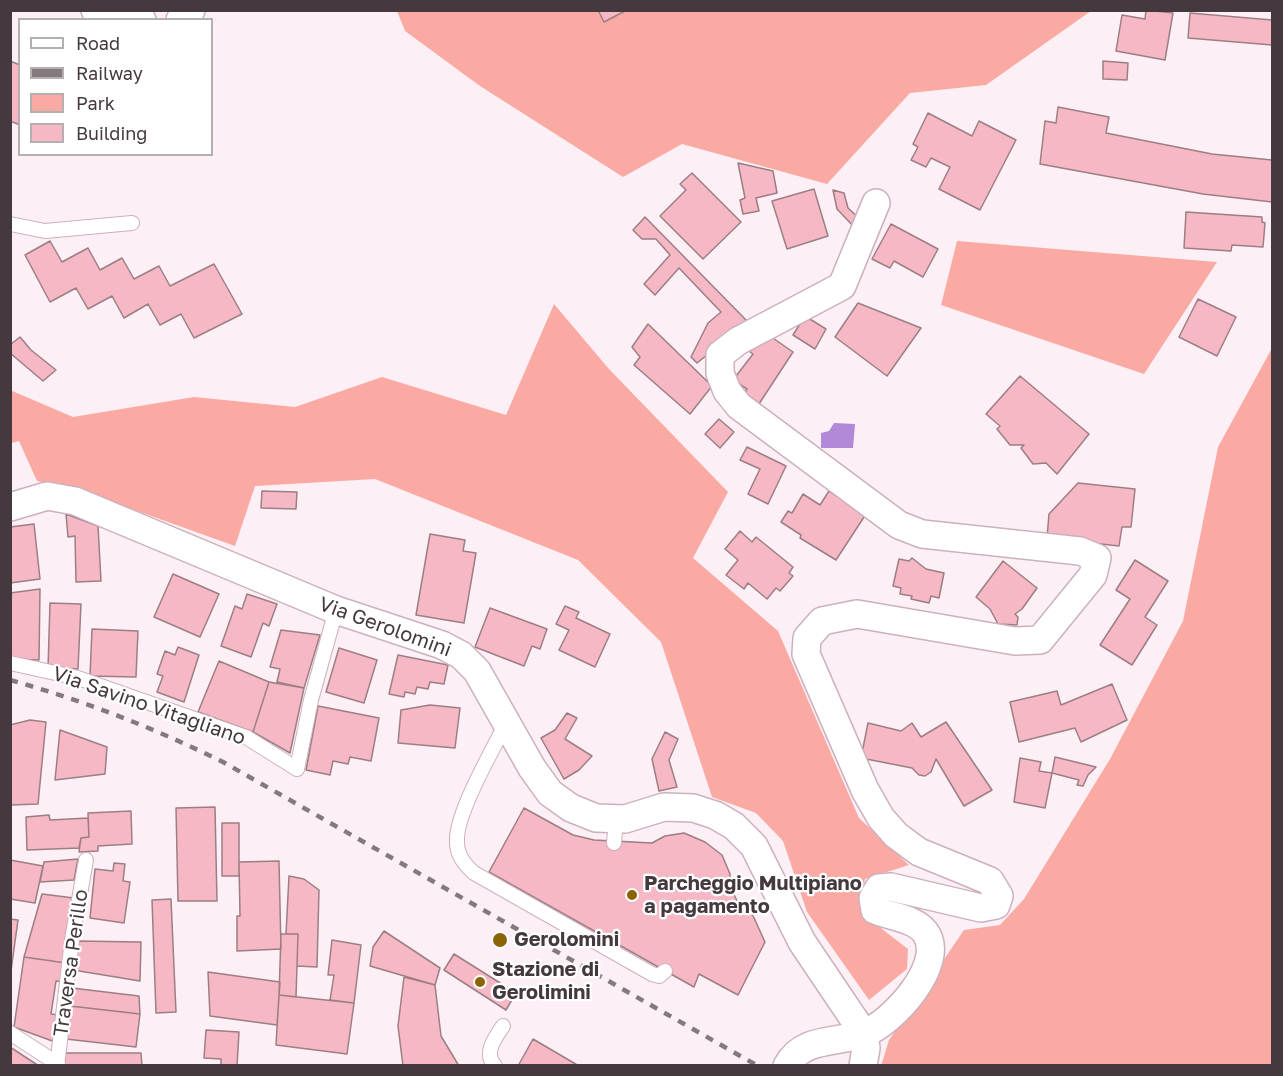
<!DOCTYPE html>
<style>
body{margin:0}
#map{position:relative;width:1283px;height:1076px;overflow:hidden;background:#fcf0f6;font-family:"Golos Text",sans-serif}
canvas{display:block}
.frame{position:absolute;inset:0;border:12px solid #44393f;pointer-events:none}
.legend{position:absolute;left:18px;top:18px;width:195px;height:138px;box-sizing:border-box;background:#fff;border:2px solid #b4b0b2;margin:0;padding:8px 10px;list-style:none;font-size:18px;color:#44393f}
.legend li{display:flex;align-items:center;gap:12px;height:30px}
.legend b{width:30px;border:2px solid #b4b0b2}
</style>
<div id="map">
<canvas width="1283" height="1076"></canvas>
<div class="frame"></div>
<ul class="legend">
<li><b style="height:8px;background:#fff"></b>Road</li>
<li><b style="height:8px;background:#84797f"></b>Railway</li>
<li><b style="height:16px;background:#faaaa3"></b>Park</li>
<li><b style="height:16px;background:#f6b8c4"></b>Building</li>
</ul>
</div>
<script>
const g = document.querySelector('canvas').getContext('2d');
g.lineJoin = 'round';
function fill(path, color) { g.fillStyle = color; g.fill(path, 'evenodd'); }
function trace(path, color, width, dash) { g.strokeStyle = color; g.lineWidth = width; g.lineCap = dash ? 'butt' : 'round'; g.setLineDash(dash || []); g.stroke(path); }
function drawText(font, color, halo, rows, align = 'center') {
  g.font = font + ' "Golos Text",sans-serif'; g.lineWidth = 4.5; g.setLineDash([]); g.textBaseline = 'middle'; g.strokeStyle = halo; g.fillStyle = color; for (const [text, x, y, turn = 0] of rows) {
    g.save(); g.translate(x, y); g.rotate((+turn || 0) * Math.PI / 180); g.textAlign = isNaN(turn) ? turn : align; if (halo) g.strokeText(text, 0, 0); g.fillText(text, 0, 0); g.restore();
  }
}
const green = new Path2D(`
 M397,11H1091L986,85L910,93L827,184L682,144L623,177L480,86L405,31Z
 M957,241L1217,262L1144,374L941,305Z
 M554,304L609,369L728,492L693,558L778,631L859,818L909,865L865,879L860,912L908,949L907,969L869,1000L807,912L783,841L756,813L712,797L661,642L578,560L375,479L255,486L235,546L73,488L37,481L19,441L11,443L10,390L73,417L194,397L295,407L382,377L506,415Z
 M1272,348V1065L881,1066L889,1040L964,930L1000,925L1024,899L1110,759L1183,621L1218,447Z`);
const water = new Path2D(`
 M834,423L855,424L853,448H821V433L829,431Z`);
const building = new Path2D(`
 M598,10H627L604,22Z
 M1146,10L1173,13L1165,60L1116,51L1122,15L1145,19Z
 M1190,13L1272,20V45L1188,38Z
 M10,61L20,65V125L10,121Z
 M1103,61L1128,63L1127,80L1103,79Z
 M1058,107L1109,117L1106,133L1212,154L1272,160V202L1203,194L1040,164L1045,121L1056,123Z
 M928,113L972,136L979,121L1016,140L980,210L939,189L950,167L931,158L926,167L911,160L918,147L913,144Z
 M738,163L773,171L777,193L756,198L759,211L743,214L740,200L745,198Z
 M692,173L741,222L703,259L660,216L686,190L680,184Z
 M814,189L828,236L787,249L772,201Z
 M833,190L844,193L848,208L860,219L856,229L837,209Z
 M1186,212L1262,217V222L1265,223L1263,247L1232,245L1231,251L1184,248Z
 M645,217L748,322L697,363L691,357L708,323L721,312L679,268L655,295L644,284L670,255L656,239H642L633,230Z
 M891,224L938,249L923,277L894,261L890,268L872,259Z
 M50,241L62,262L88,248L100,270L122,258L134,279L159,266L170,286L214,264L242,314L194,338L181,314L160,325L148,304L124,318L112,296L88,309L76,288L50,302L25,255Z
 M1198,299L1236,317L1217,356L1179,337Z
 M858,303L921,328L887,376L835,337Z
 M805,316L826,329L815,349L793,335Z
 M648,324L712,386L690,414L634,365L640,357L632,347Z
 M770,336L793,352L757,407L742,397L747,389L733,380L753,354L746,349Z
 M20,337L31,350L56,370L43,381L10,353V345Z
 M1020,376L1089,434L1057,474L1046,463L1033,464L1021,448L1024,445H1010L997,429L1000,426L986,414Z
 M719,419L734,432L720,448L705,434Z
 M747,447L786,466L768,504L748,494L760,469L740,460Z
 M1078,483L1135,489L1131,527H1122L1119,546L1047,538L1049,514Z
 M262,491L297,492L296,509L261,508Z
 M829,491L866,514L836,560L800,538L801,535L781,522L788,511L792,513L803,494L820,505Z
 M66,514L98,526L101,581L76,582L75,536L68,537Z
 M34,524L40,579L10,583V527Z
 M740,531L752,542L756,537L793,567L789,573L793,576L780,591L776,588L767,599L748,583L744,589L726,575L738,560L725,549Z
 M430,534L465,540L463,551L476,553L464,623L416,615Z
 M912,558L926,569L944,573L939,598L931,596L929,603L911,599L912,596L900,594L901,588L893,586L899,559L909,561Z
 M1135,560L1168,581L1145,617L1157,625L1132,665L1100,645L1130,599L1116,590Z
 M1003,561L1037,588L1022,609L1015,614L1018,617L1017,625L998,624L990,609L976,597Z
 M173,574L219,594L200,637L154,617Z
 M40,589L39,660L10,659V593Z
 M247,594L277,604L269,626L263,623L251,657L221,646L235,606L242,609Z
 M50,603L81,604L78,669L48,668Z
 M565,606L579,612L576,618L610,634L595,667L559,650L569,630L556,624Z
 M490,608L547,629L540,649L532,646L524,666L475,647Z
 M92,629L138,631L136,677L90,676Z
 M281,630L320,635L304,688L277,682L280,669L270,667Z
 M178,647L199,655L184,702L157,692L163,676L157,674L165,651L175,655Z
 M339,648L377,660L364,703L326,692Z
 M398,655L448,665L444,684L430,682L428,689L417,687L415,694L405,692L404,697L389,694Z
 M219,661L269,682L253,732L198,712Z
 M269,682L304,688L290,753L253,732Z
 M1112,684L1127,720L1081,742L1075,728L1019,742L1010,702L1057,691L1061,705Z
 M430,705L460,708L455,748L398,743L401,710Z
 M318,706L379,718L371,761L350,757L348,764L333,761L330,775L306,770Z
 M567,713L577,718L565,739L592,756L579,770L564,779L541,738L555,730Z
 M30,720L46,722L38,804L10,805V725Z
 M946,722L992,790L964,806L936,759L931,772L925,776L919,775L912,768L861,758L868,723L901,731L912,723L921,737Z
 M60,730L107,747L105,774L55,780Z
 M665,732L678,739L669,760L677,787L659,791L652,759Z
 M1055,757L1096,767L1088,775L1083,786L1077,785L1079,780L1052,773Z
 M1020,758L1041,762L1039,771L1052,773L1045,808L1014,802Z
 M215,807L217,901H178L176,808Z
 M524,808L573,835L594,840L652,843L665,836L684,833L705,842L722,855L730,874V886L738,903L750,909L765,942L738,995L699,974L694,987L489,872Z
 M131,811L132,844L98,846V851L79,852L81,838L89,837L88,813Z
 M49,815L50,820L88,818L89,837L81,838L79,848L27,850L26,817Z
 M222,823H239V876H222Z
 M78,859L74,880L40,882L44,862Z
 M10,860L43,866L35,903L10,899Z
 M279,861L281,949L237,951V916H240L239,862Z
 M114,863L125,864L123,881L130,882L124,923L90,918L95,869L113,871Z
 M289,876L304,879L319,890L317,967L297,966L298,934H286Z
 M42,894L74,898L66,963L24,957Z
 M171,899L176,1012L156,1013L152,900Z
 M10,919L18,920L10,978Z
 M384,931L440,968L435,985L370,966L373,947Z
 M281,934H298L296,997L279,995Z
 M332,940L361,945L354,1003L330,1000L334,975H328Z
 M76,941L141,942L140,981L73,970Z
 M454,954L516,993L506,1010L444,970Z
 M24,957L66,963L64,982L56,981L51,1014L59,1015L55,1042L14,1027Z
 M208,972L280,982L277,1025L210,1016Z
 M404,977L435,985L441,1036L459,1066H403L398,1026Z
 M72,988L139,996L140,1014L70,1006Z
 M279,995L354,1003L347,1054L276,1045Z
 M70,1006L140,1014L136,1047L66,1039Z
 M206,1030L239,1032L237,1066H221V1059L204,1058Z
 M533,1039L579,1066H518Z
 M10,1047L39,1066H10Z
 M63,1053H141L142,1066H61Z`);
const service = new Path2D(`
 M10,224L45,231L132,223
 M10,663L78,678L246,737L297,769L311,700L336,610
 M506,723C493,750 455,814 457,842C457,855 464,864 474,873L652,974L659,976L665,971
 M614,843L616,819
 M10,1033L58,1064
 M57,1066L72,940L86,860
 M495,1066C483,1053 495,1038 503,1026`);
const minor = new Path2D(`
 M95,10L142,20
 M180,20L191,10
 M10,507L47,496L75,501L336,610L442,645L461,655L477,671L532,768L550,793L571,808L596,818L625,819L664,807L693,808L715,815L734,826L754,846L802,942L864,1034L866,1048L863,1066
 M787,1066C803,1036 837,1044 865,1033C892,1023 948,963 925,932C914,918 891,917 875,910L873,898L879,888L891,887L981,908L996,905L999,896L990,881L919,852L896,835L881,818L865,790L806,654L807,638L822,621L857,614L1015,641L1040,640L1093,575L1097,558L1080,551L922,534L899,525L739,406L727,391L720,373V355L738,341L842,286L876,203`);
const rail = new Path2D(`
 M10,680C85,701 154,728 223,762L758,1066`);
const markers = [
 [632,895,6,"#8a6402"],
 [500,940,8,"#8a6402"],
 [480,982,6,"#8a6402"]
];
const streetNames = [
 ["Via Gerolomini",385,627,20],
 ["Via Savino Vitagliano",149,706,19],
 ["Traversa Perillo",71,963,-82]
];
const poiNames = [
 ["Parcheggio Multipiano",644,884],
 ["a pagamento",644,907],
 ["Gerolomini",514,940],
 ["Stazione di",492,970],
 ["Gerolimini",492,993]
];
fill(green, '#faaaa3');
fill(water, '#b288d8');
fill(building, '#f6b8c4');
trace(building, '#9c7e84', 1.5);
trace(service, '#cdb0be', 16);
trace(minor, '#cdb0be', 30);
trace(service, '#fff', 14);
trace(minor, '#fff', 27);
trace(rail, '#84797f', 4.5, [8, 8]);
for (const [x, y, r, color] of markers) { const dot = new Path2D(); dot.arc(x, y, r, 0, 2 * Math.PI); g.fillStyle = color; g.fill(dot); trace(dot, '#fff', 2); }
drawText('20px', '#44393f', '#fff', streetNames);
drawText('bold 20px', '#44393f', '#fff', poiNames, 'left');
</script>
